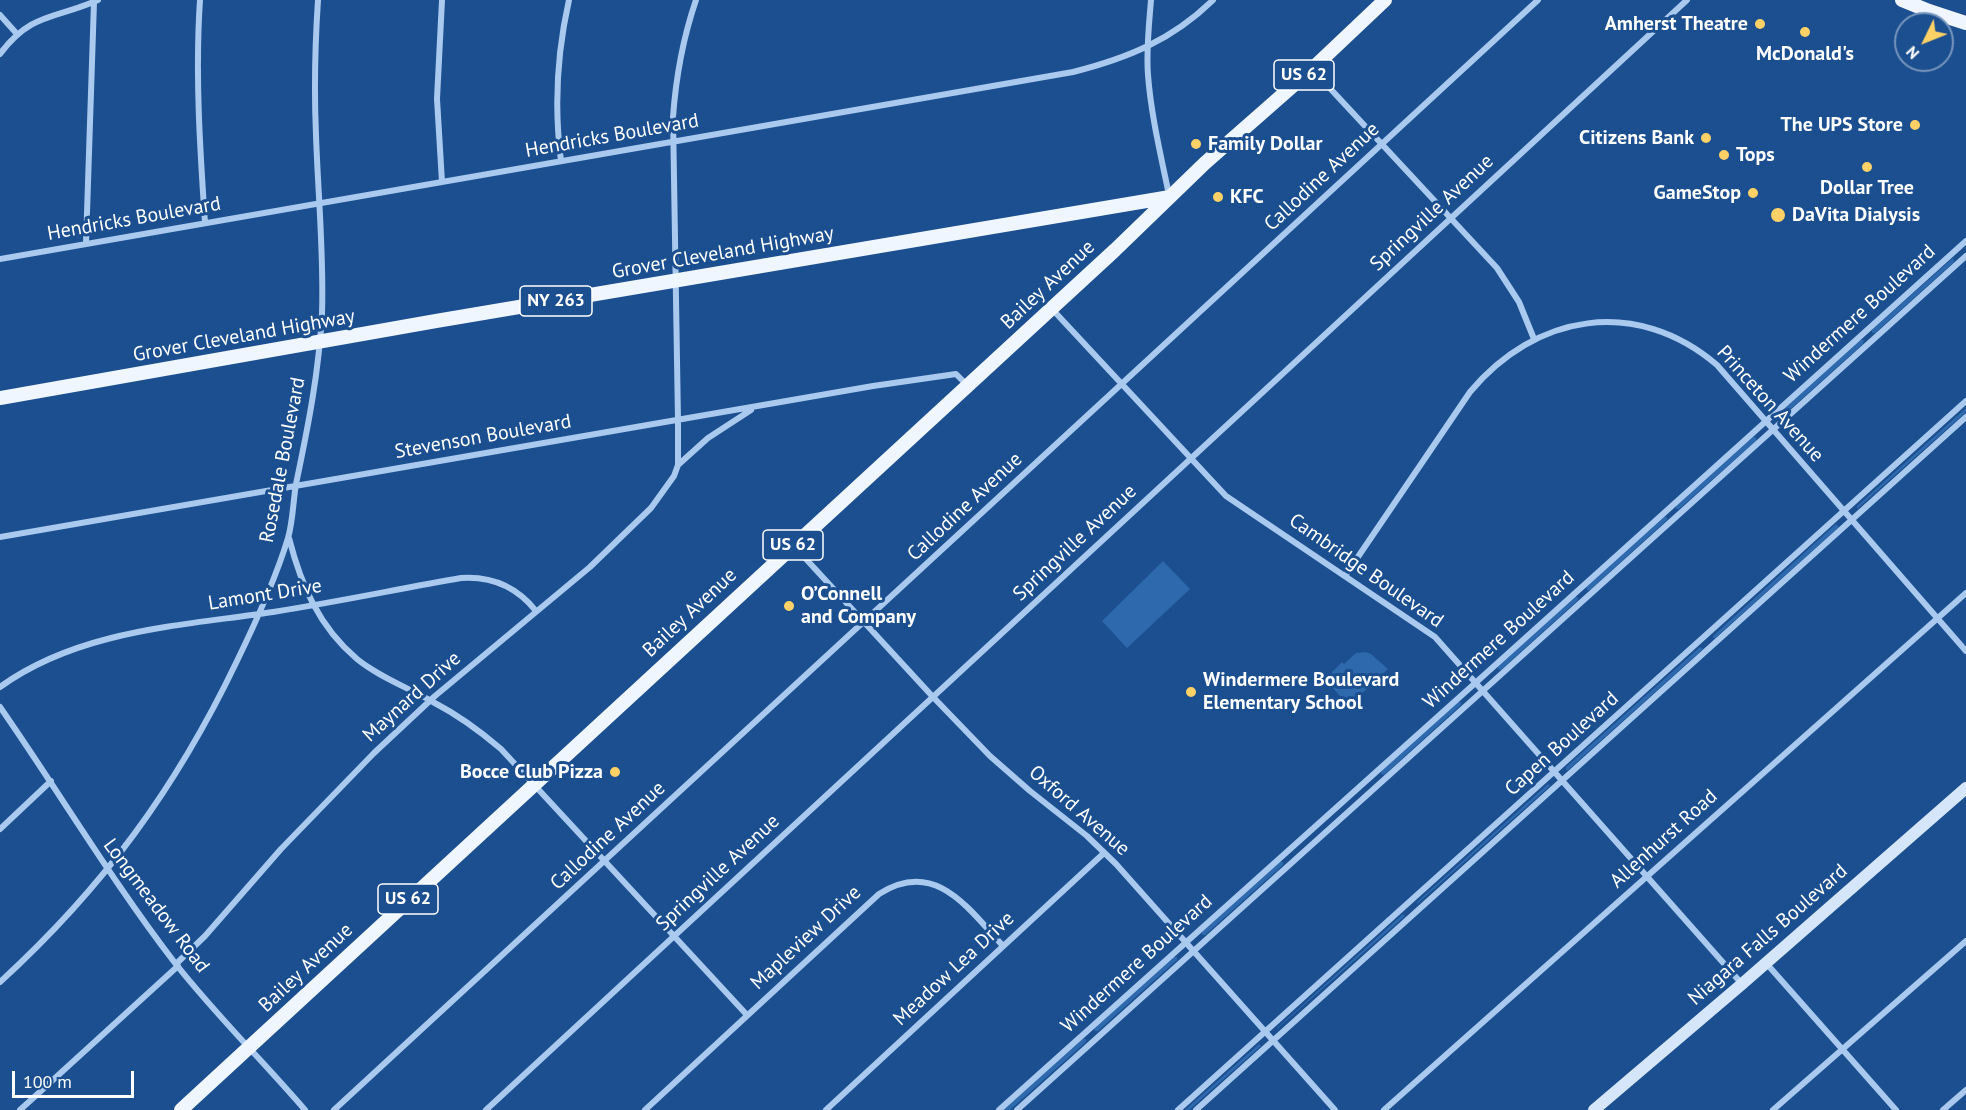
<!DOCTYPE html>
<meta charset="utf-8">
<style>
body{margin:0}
#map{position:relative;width:1966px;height:1110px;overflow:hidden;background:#1b4f8f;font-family:"PT Sans",sans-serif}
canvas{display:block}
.north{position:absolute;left:1894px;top:12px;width:60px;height:60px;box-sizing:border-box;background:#1b4f8f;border:2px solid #7695bc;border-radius:50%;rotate:227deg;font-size:16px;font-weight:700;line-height:24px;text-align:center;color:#fff}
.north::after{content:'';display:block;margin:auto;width:21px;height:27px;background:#ffd166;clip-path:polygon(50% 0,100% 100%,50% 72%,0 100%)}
.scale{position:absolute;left:12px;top:1071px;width:122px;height:27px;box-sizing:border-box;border:3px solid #fff;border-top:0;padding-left:8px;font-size:18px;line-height:21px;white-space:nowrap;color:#fff;-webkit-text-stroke:4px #1b4f8f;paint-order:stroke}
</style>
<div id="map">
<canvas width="1966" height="1110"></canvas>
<div class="north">N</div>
<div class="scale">100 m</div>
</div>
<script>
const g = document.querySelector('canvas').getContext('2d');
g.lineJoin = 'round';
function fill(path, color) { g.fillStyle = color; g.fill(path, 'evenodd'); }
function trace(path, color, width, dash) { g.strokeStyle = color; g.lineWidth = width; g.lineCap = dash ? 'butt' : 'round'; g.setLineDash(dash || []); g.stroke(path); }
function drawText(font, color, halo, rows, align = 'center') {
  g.font = font + ' "PT Sans",sans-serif'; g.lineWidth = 6; g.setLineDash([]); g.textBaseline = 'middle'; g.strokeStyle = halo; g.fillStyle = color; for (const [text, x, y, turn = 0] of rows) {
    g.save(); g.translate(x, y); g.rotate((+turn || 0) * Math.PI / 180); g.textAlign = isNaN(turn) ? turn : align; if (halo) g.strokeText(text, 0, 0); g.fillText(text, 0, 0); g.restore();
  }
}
const green = new Path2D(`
 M1953,258L1954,262L1875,333H1872V330Z
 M1860,340H1864L1863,344L1785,414H1782V411Z
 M1966,408V412L1857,509V506Z
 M1753,437H1756V441L1679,509H1676V506Z
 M1664,517H1667V520L1590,590H1587L1586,586Z
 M1836,524L1839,527L1715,638H1713V636Z
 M1163,561L1190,589L1127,648L1102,621Z
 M1575,597H1578V600L1501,670L1498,669V666Z
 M1700,647L1703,649L1568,770H1566V767Z
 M1365,652L1371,654L1388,669L1355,700L1340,696L1325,679L1342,662L1344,664L1356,653Z
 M1458,702H1461V705L1384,775L1381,774V771Z
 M1548,784L1550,786L1417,904V902Z
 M1280,862H1283V865L1205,935H1202V932Z
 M1403,914L1405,916L1277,1029V1028Z
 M1174,957H1177V960L1098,1031H1095L1094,1028Z
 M1083,1039H1086V1042L1010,1110H1003Z
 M1259,1044L1261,1046L1189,1110H1185Z`);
const minor = new Path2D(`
 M200,0C195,74 200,149 205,223
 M1151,0C1149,25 1146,50 1148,75C1151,115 1161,156 1169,195
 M0,15L17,34
 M0,54C31,12 56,19 98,0
 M1312,69L1497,268L1519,302L1534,339
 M561,161C554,107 557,53 569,0
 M442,182L437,99L442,0
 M86,243L94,2
 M0,259L1073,72C1128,58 1172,40 1213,0
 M1052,309L1226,496L1435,637L1742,984
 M678,465L708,438L751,410
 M0,537L873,386L956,374L967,385
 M289,538C301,585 319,627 357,659C379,677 409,688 433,702C458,715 480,731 501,749L747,1015
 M794,546L933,697L990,756L1030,791L1087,836L1116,864L1335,1110
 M1345,576L1470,392C1535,314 1636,296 1717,365L1966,651
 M0,687C79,630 180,626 273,612C336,602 398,589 461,578C491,576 517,587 536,611
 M0,707C59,792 112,881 175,963C215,1014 262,1060 305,1110
 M0,829L51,781
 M1766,963L1896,1110
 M176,964L205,936L281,849L374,753L435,696L590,567L651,508L674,476L678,465V420L673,117C676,76 683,38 696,0
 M0,982C103,888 176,788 236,663C256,622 275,581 288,538C293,521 293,502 296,484C308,427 319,372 322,313C324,254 318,195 316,135C314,90 315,45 318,0
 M20,1110L178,966
 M334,1110L1538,0
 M486,1110L1687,0
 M645,1110L879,894C935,858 968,908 1003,946
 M826,1110L1104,853
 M999,1110L1482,677L1966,241
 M1017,1110L1966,256
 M1178,1110L1966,401
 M1196,1110L1966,417
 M1384,1110L1966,593
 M1773,1110L1966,941
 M1943,1110L1966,1090`);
const secondary = new Path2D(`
 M1594,1110L1742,984L1966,788`);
const primary = new Path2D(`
 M1902,0L1929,11L1966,23
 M0,398L436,321L1170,197
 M181,1110L1115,250L1205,163L1312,69L1385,0`);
const markers = [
 [1760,24,6,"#ffd166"],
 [1805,32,6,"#ffd166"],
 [1915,125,6,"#ffd166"],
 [1706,138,6,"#ffd166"],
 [1196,144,6,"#ffd166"],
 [1724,155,6,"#ffd166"],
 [1867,167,6,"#ffd166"],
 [1753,193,6,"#ffd166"],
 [1218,197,6,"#ffd166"],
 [1778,215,8,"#ffd166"],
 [789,606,6,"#ffd166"],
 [1191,692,6,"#ffd166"],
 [615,772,6,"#ffd166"]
];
const shields = [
 [1304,75,60],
 [556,301,72],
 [793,545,60],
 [408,899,60]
];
const shieldNames = [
 ["US 62",1304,75],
 ["NY 263",556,301],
 ["US 62",793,545],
 ["US 62",408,899]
];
const poiNames = [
 ["Amherst Theatre",1748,24,"right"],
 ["McDonald's",1805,54,"center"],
 ["The UPS Store",1903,125,"right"],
 ["Citizens Bank",1694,138,"right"],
 ["Family Dollar",1208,144],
 ["Tops",1736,155],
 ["Dollar Tree",1867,188,"center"],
 ["GameStop",1741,193,"right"],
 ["KFC",1230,197],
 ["DaVita Dialysis",1792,215],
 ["O’Connell",801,594],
 ["and Company",801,617],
 ["Windermere Boulevard",1203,680],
 ["Elementary School",1203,703],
 ["Bocce Club Pizza",603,772,"right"]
];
const streetNames = [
 ["Hendricks Boulevard",612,136,-10],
 ["Callodine Avenue",1322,177,-43],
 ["Springville Avenue",1432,213,-43],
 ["Hendricks Boulevard",134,219,-10],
 ["Grover Cleveland Highway",723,253,-10],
 ["Bailey Avenue",1048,285,-43],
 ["Windermere Boulevard",1860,314,-42],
 ["Grover Cleveland Highway",244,336,-10],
 ["Princeton Avenue",1770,404,48],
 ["Stevenson Boulevard",483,437,-10],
 ["Rosedale Boulevard",283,460,-79],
 ["Callodine Avenue",965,507,-43],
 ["Springville Avenue",1075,543,-43],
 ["Cambridge Boulevard",1366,571,35],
 ["Lamont Drive",265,595,-9],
 ["Bailey Avenue",690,613,-43],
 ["Windermere Boulevard",1499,640,-42],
 ["Maynard Drive",412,697,-42],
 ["Capen Boulevard",1562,744,-42],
 ["Oxford Avenue",1079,811,41],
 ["Callodine Avenue",608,836,-43],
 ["Allenhurst Road",1664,839,-42],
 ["Springville Avenue",718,873,-43],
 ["Longmeadow Road",156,906,53],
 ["Niagara Falls Boulevard",1768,935,-41],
 ["Mapleview Drive",806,938,-43],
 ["Windermere Boulevard",1137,964,-42],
 ["Bailey Avenue",306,968,-43],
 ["Meadow Lea Drive",954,969,-43]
];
fill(green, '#2e69ad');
trace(minor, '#a9c9ee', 6);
trace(secondary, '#d6e6fa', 12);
trace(primary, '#f0f6ff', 14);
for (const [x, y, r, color] of markers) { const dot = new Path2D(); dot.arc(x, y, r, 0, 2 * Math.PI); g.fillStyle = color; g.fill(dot); trace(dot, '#1b4f8f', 2); }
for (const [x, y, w] of shields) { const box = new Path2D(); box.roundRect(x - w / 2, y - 15, w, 30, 4.5); g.fillStyle = '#1b4f8f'; g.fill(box); trace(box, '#fff', 1.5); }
drawText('bold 18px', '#fff', null, shieldNames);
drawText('bold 20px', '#fff', '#1b4f8f', poiNames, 'left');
drawText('20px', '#fff', '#1b4f8f', streetNames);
</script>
